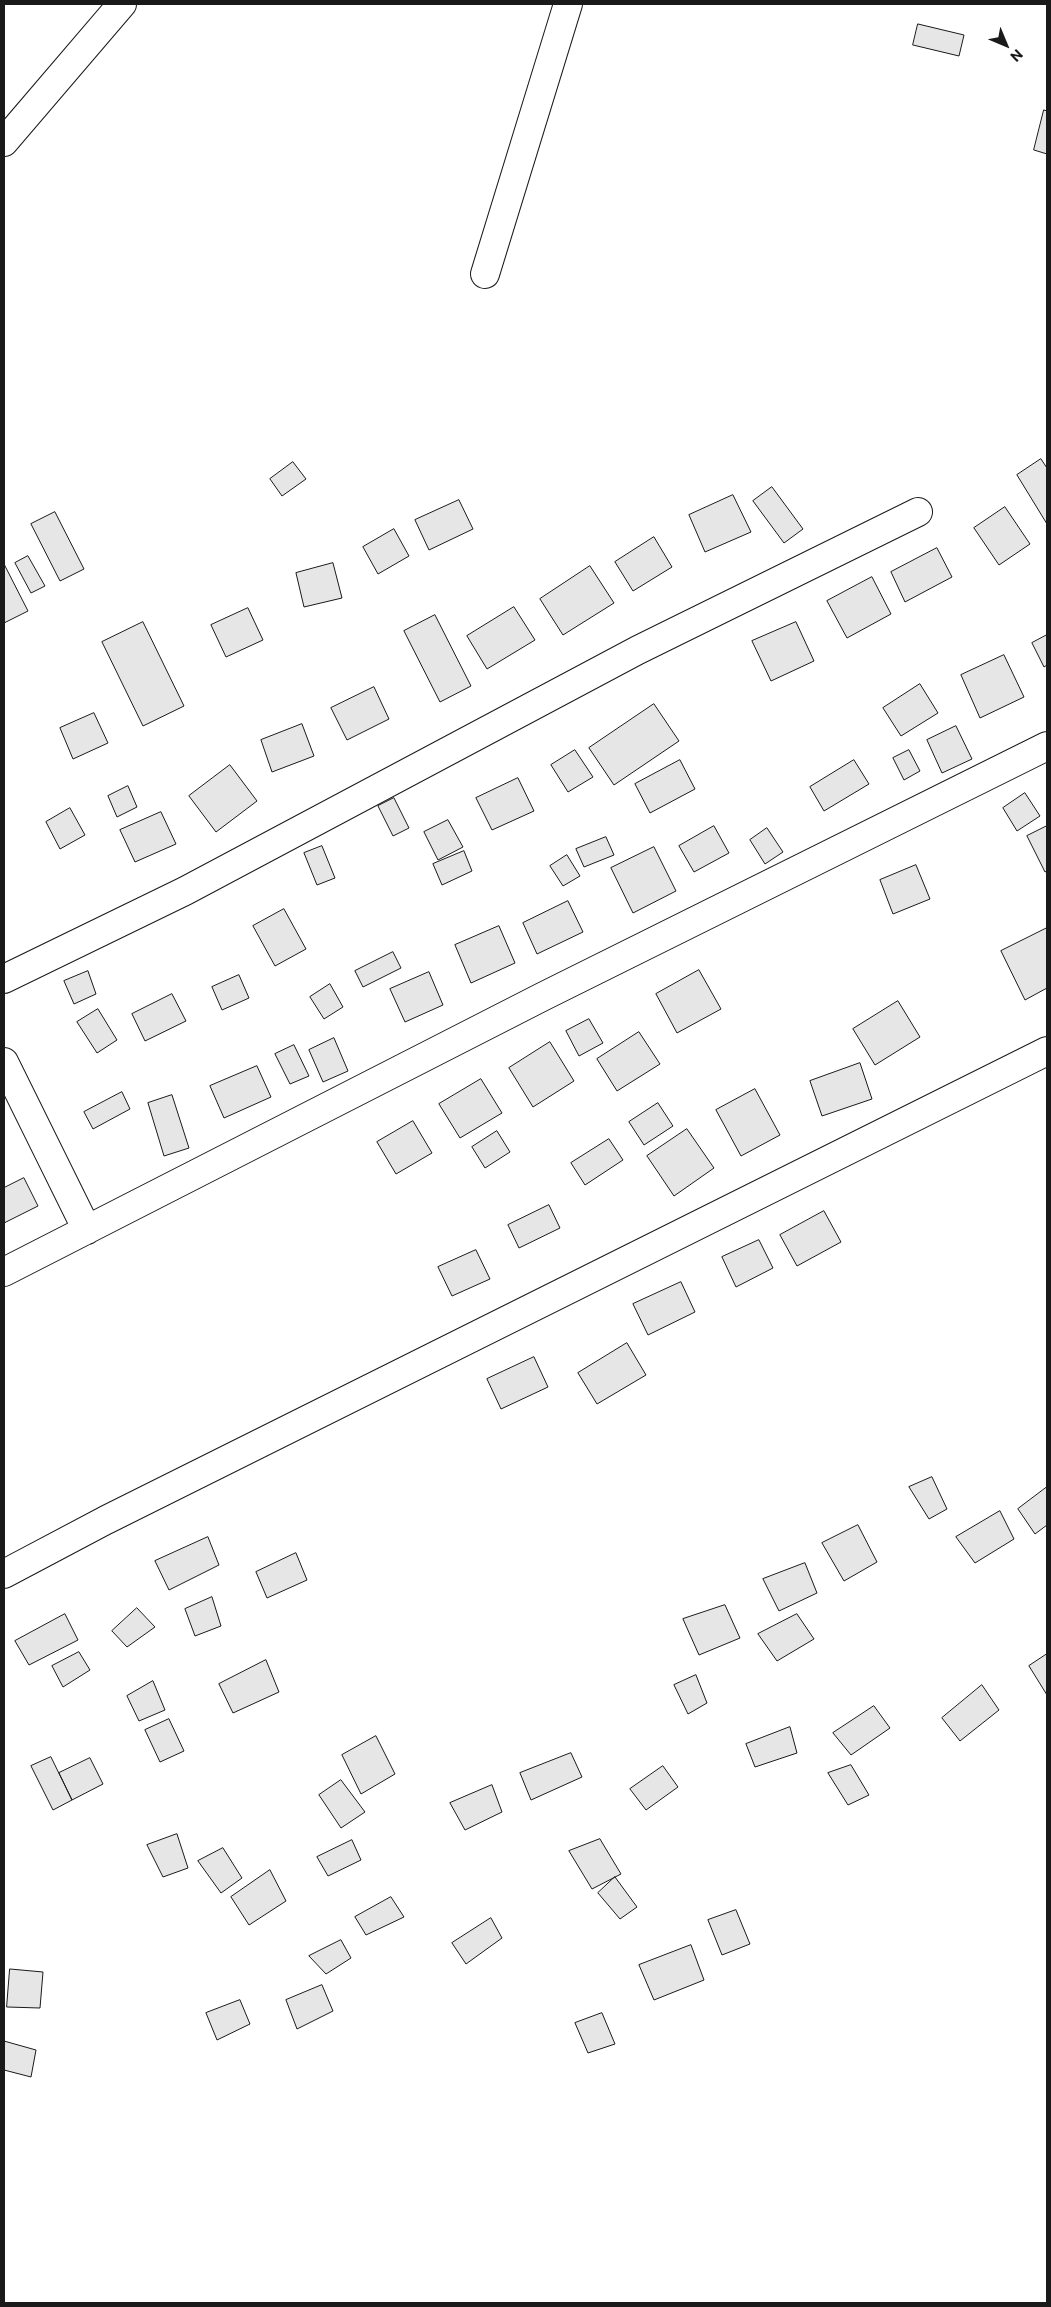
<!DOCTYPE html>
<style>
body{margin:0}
#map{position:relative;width:1051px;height:2307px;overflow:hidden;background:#fff;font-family:Commissioner,sans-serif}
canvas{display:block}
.frame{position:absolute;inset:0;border:5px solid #1a1a1a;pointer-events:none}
.north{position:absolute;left:981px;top:20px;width:50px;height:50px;-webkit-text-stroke:4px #fff;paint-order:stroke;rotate:135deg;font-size:14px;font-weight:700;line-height:20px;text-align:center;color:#1a1a1a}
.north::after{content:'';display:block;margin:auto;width:18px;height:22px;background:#1a1a1a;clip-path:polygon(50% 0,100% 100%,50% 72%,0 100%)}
</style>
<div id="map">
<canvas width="1051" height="2307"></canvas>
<div class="frame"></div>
<div class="north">N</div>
</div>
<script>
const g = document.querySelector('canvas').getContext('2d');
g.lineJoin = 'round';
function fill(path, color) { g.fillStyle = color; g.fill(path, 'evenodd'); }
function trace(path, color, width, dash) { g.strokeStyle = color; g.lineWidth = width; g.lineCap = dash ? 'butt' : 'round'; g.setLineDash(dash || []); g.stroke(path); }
const building = new Path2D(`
 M918,24L964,35L959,56L913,45Z
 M1044,110L1047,111V154L1034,150Z
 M1041,459L1047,468V524L1017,475Z
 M293,462L306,479L282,496L270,479Z
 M772,487L803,529L784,543L753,501Z
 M733,495L751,532L705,552L689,515Z
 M459,500L473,529L429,550L415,520Z
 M1005,507L1030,544L999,565L974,528Z
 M55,512L84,569L60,581L31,524Z
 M394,529L409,556L378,574L363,547Z
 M654,537L672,567L633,591L615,562Z
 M937,548L952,577L905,602L891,572Z
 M28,556L45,586L31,593L15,563Z
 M333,563L342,598L304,607L296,573Z
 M4,564L28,611L4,623Z
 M590,566L614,603L563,635L540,599Z
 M872,577L891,614L847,638L827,601Z
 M514,607L535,640L487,669L467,636Z
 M248,608L263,640L226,657L211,625Z
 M435,615L471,686L440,702L404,631Z
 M143,622L184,706L143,726L102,642Z
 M796,622L814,661L771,681L752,641Z
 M1047,635V665L1044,667L1032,643Z
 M1004,655L1024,697L980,718L961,675Z
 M920,684L938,713L901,736L883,708Z
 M374,687L389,719L347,740L331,708Z
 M654,704L679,741L614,785L589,748Z
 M94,713L108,743L73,759L60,728Z
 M302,724L314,756L272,772L261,740Z
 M956,726L972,759L942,773L927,740Z
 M575,750L593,777L568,792L551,765Z
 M909,750L920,771L904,780L893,758Z
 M680,760L695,789L650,813L635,784Z
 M854,760L869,784L824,811L810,787Z
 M230,765L257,801L216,832L189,796Z
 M518,778L534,811L492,830L476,798Z
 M128,786L137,807L117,817L108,796Z
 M1025,793L1040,816L1017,831L1003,808Z
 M394,798L409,828L393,836L378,806Z
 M70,808L85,835L60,849L46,822Z
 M161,812L176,844L135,862L120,830Z
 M448,820L463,847L438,860L424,832Z
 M714,826L729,853L694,872L679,846Z
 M1047,826V871L1045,872L1027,836Z
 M767,828L783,852L765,864L750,840Z
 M606,837L614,855L584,867L576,849Z
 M322,846L335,878L317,885L304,853Z
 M654,847L676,891L633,913L611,868Z
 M464,851L472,871L442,885L433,864Z
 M567,855L580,876L563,886L550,866Z
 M916,865L930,899L893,914L880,880Z
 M568,901L583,932L537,954L523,923Z
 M284,909L306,949L275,966L253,926Z
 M499,926L515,963L471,983L455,945Z
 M1047,928V988L1025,1000L1001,951Z
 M393,952L401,968L363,987L355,971Z
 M699,970L721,1009L677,1033L656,994Z
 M88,971L96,994L74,1004L64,981Z
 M429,972L443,1005L405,1022L390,989Z
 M239,975L249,998L222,1010L212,987Z
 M330,984L343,1007L324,1019L310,997Z
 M172,994L186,1021L145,1041L132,1014Z
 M898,1001L920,1037L875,1065L853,1029Z
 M98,1009L117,1040L97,1053L77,1022Z
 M589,1019L603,1043L579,1056L566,1031Z
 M639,1032L660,1064L617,1091L597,1059Z
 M334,1038L348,1071L323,1082L309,1050Z
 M550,1042L574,1081L533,1107L509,1068Z
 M294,1045L309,1076L290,1084L275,1054Z
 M860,1063L872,1099L822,1116L810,1081Z
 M257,1066L271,1097L224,1118L210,1086Z
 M481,1079L502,1113L460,1138L439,1104Z
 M755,1089L780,1135L741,1156L716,1110Z
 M122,1092L130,1109L93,1129L84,1112Z
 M172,1095L189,1148L164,1156L148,1103Z
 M658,1103L673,1126L644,1145L629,1122Z
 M413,1121L432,1153L396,1174L377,1142Z
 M687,1129L714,1168L674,1196L647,1156Z
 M497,1131L510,1152L485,1168L472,1147Z
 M609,1139L623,1160L585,1185L571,1163Z
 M24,1178L38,1206L4,1223V1188Z
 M549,1205L560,1228L519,1248L508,1225Z
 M824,1211L841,1242L797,1266L780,1235Z
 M759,1240L773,1268L736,1287L722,1257Z
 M476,1250L490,1279L452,1296L438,1267Z
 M681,1282L695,1312L648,1335L633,1304Z
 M627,1343L646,1375L597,1404L578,1373Z
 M534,1357L548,1387L501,1409L487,1379Z
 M932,1477L947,1509L929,1519L909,1487Z
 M1047,1487V1525L1035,1534L1018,1509Z
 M1000,1511L1014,1539L975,1563L956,1537Z
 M858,1525L877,1562L844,1581L822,1543Z
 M208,1537L219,1565L169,1590L155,1561Z
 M296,1553L307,1580L267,1598L256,1572Z
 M805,1563L817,1593L779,1611L763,1579Z
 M212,1597L221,1626L195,1636L185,1609Z
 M725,1605L740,1638L699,1655L683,1619Z
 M137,1608L155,1627L127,1647L112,1631Z
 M65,1614L78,1640L29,1665L15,1641Z
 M797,1614L814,1639L777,1661L758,1634Z
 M79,1652L90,1670L63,1687L52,1666Z
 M1047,1654V1695L1029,1666Z
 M266,1660L279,1692L233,1713L219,1684Z
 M696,1675L707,1703L688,1714L674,1685Z
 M153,1681L165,1710L139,1721L127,1696Z
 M982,1685L999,1710L960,1741L942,1718Z
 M874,1706L890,1728L851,1755L833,1733Z
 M169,1719L184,1751L160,1762L145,1730Z
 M790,1727L797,1753L755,1767L746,1744Z
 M376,1736L395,1774L361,1794L342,1755Z
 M571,1753L582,1777L531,1800L520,1773Z
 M51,1757L72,1800L53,1810L31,1766Z
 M90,1758L103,1784L72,1800L59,1773Z
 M851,1765L869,1795L848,1805L828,1773Z
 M663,1766L678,1787L646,1810L630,1789Z
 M341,1780L365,1812L341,1828L319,1795Z
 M492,1785L502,1812L465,1830L450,1803Z
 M177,1834L188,1868L163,1877L147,1845Z
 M600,1839L621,1874L592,1889L569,1851Z
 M352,1840L361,1860L328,1876L317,1857Z
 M223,1848L242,1878L221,1893L198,1861Z
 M270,1870L286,1901L249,1925L231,1897Z
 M615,1877L637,1907L620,1919L598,1893Z
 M391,1897L404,1917L366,1935L355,1917Z
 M736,1910L750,1944L722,1955L708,1920Z
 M491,1918L502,1938L466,1964L452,1943Z
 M341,1940L351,1958L326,1974L309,1956Z
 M691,1945L704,1980L654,2000L639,1965Z
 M10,1969L43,1972L40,2008L7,2007Z
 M322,1985L333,2011L297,2029L286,2000Z
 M240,2000L250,2024L217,2040L206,2013Z
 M602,2013L615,2044L588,2053L575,2023Z
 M4,2041L36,2050L31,2077L4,2070Z`);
const street = new Path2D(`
 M4,142L122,4
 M485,274L568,4
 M4,979L185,891L638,650L918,512
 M4,1062L87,1230
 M4,1272L544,996L1047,746
 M4,1574L106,1520L1047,1051`);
fill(building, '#e6e6e6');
trace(building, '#1a1a1a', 1);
trace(street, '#1a1a1a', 30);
trace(street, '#fff', 28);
</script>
